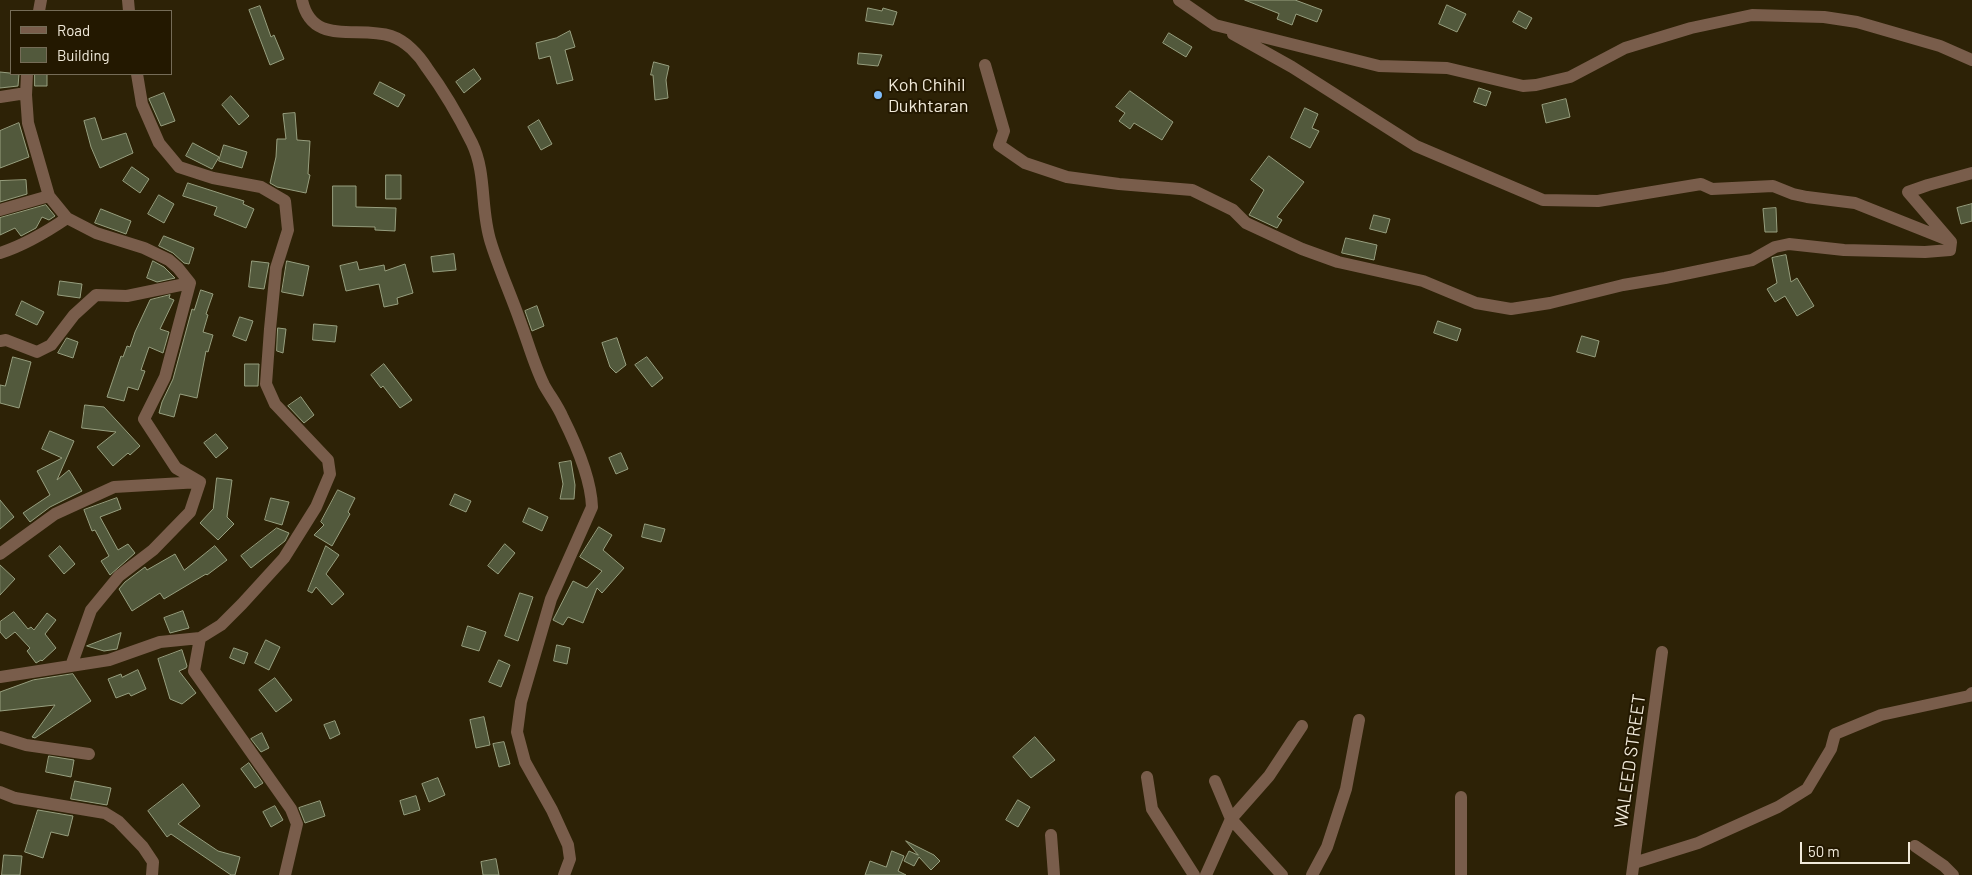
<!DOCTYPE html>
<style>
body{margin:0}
#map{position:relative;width:1972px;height:875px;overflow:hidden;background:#2d2206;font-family:Barlow,sans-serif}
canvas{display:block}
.legend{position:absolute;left:10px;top:10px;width:162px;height:65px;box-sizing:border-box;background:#231800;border:1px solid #756c57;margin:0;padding:6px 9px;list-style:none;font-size:15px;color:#f1eada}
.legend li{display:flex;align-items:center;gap:10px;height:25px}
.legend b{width:25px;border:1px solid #756c57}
.scale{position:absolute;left:1800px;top:842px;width:110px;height:22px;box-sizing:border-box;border:2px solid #f1eada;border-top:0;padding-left:6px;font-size:15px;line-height:18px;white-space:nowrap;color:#f1eada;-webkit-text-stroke:4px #231800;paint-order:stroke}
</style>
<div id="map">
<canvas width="1972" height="875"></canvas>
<ul class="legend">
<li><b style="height:6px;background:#795d4b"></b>Road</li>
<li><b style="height:14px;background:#52593c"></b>Building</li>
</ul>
<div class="scale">50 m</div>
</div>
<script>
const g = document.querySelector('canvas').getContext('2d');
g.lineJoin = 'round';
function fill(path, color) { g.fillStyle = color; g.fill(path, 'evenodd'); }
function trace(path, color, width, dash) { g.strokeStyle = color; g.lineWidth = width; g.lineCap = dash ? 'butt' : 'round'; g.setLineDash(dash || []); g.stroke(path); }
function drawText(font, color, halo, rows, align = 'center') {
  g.font = font + ' Barlow,sans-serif'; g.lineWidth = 4; g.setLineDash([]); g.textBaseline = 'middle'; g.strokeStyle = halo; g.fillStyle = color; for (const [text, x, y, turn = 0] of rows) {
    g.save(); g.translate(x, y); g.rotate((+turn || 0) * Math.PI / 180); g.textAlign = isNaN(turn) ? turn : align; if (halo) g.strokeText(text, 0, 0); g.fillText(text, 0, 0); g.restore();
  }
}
const building = new Path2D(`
 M1245,0H1295L1322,10L1317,22L1296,14L1292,25L1277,19L1279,14Z
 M1447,5L1466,14L1457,32L1439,24Z
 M260,6L271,37L274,35L284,59L270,65L249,10Z
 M868,8L882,11L883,8L897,12L893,25L866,21Z
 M1519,11L1532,18L1526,29L1513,22Z
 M570,31L575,47L565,50L573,80L557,84L550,56L539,59L536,43L556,38Z
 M1169,33L1192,47L1186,57L1163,43Z
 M859,53L882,55L878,66L858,64Z
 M654,62L669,66L666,80L668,98L655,100L653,75H651Z
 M474,69L481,79L464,93L456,82Z
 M0,72L19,74L18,86L0,88Z
 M35,74H47V86H35Z
 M380,82L405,95L398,107L374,94Z
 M1479,88L1491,92L1486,106L1474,102Z
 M1130,91L1173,122L1162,140L1134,123L1130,129L1119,121L1125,113L1116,107Z
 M164,93L175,121L161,126L149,99Z
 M231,96L249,116L239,125L222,105Z
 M1566,99L1570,117L1546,123L1542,105Z
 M1305,108L1318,114L1312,128L1319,131L1310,148L1291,138Z
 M295,113L297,140L310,141L308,174L310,175L306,193L277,187L270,183L276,157L277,139H286L283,114Z
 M95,118L102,140L126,133L133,153L100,168L91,147L84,121Z
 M539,120L552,144L541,150L528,127Z
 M19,123L29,157L0,168V131Z
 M193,143L219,157L212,169L186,156Z
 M224,145L247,152L242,168L219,161Z
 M1269,156L1304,182L1277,217L1282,220L1277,228L1249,215L1264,190L1251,180Z
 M132,167L149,179L140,193L123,181Z
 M386,175H401V199H386Z
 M26,180L27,194L0,202V181Z
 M188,183L244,201L243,204L254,209L246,228L214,215L217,207L183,196Z
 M333,186H356V207L396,208L395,231L375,230V227L333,226Z
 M159,195L174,204L164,223L148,214Z
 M1972,204V221L1961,224L1957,208Z
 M46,205L55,216L49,220L42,217L36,228L21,236L15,228L0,235V218Z
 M1776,208L1777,232H1765L1763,209Z
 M101,209L131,221L126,234L95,223Z
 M1374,215L1390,219L1386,233L1370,229Z
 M164,236L194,248L189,264L184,263L173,253L159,246Z
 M1346,238L1377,245L1374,260L1342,253Z
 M454,254L456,270L433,272L431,257Z
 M1786,255L1791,282L1797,278L1814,306L1797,316L1785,296L1775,302L1767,289L1777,283L1772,258Z
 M153,261L164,267L175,278L157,282L147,278Z
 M252,261L269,263L264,289L249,287Z
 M287,261L309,266L303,296L282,292Z
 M357,262L359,270L384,265L385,271L405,264L413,293L397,298L398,304L384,307L379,284L346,291L340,266Z
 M60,281L82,284L80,298L58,295Z
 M201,290L213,294L206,314L208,315L203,332L213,335L208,352L206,351L197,398L180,394L174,417L159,413L162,402L173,379L192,309L194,310Z
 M170,295L169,298L174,300L160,329L169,332L163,353L149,347L141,370L145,371L138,390L128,387L124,401L107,397L121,356L123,357L127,346L130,347L135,332L150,300Z
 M22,301L44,312L37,325L16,315Z
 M537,306L544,326L532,331L525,311Z
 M240,317L253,321L246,341L233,336Z
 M1438,321L1461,329L1457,341L1434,333Z
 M314,324L337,326L335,342L313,340Z
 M278,328L286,329L283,353L277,351Z
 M1582,336L1599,341L1595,357L1577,352Z
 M67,338L78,342L73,358L58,353Z
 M617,338L626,365L616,373L610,367L602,343Z
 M13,357L31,362L19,408L0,403V385L5,386Z
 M647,357L663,378L652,387L635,365Z
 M245,364H259L258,386H245Z
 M384,364L412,400L400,408L383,386L381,388L371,375Z
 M301,397L314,415L304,423L288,406Z
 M85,405L104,407L140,446L130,455L128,453L113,466L97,447L116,432L82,428Z
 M50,431L74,441L57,480L69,470L82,491L50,507L30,522L23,513L50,495L37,471L62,458L42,449Z
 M216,434L228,448L216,458L204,443Z
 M621,453L628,469L616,474L609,458Z
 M571,461L575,485L574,499H560L563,484L559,463Z
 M217,478L232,480L227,517L234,524L218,540L200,523L213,509Z
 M338,490L355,498L348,512L350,514L332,546L314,535L324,525L321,522Z
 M455,494L471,501L466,512L450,505Z
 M117,498L121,509L100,517L118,550L128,544L135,553L110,575L101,561L109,556L95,530L92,531L84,510Z
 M271,498L289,502L282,525L265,520Z
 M0,500L14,517L0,529Z
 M529,508L548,517L542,531L523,522Z
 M645,524L665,529L661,542L642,537Z
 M599,527L612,535L603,550L624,568L602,593L597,588L583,623L568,617L563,625L553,620L573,581L587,588L602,571L580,557Z
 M277,528L289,533L285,541L251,568L241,556Z
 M505,544L515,553L498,574L488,566Z
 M60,546L75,564L64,574L49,556Z
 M215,546L227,560L207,575L206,574L164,599L160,593L132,611L119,589L125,582L145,567L147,570L175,554L184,570Z
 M326,546L339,555L326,574L344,594L332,605L316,587L312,593L308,591Z
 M0,565L15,579L0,595Z
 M520,593L533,597L518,641L505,636Z
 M183,611L189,628L170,633L164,618Z
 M14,612L28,629L31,627L34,630L47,613L56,620L45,634L56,648L42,661L41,660L36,663L27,651L30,648L15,632L6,639L0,632V622Z
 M468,626L486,632L479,651L462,646Z
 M121,633L117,649L104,651L87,646Z
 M266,640L280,647L269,670L255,663Z
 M557,645L570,648L567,664L554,661Z
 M234,648L248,653L244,664L230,658Z
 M182,650L187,666L186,668L179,671L196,693L182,704L170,699L158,659Z
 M499,660L510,665L501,687L489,682Z
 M138,670L146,689L131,696L129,693L116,698L108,679L121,674L122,677Z
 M73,674L91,701L35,738L32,737L55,705L0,711V692L33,680Z
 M275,678L292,700L276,712L259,690Z
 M484,717L490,745L476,748L470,720Z
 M335,721L340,734L330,739L324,725Z
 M262,733L269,748L261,752L251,739Z
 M1035,737L1055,760L1031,778L1013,757Z
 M504,742L510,764L499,767L493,744Z
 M49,756L74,760L71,777L46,772Z
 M249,763L263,783L255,788L241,769Z
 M438,778L445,795L429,802L422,784Z
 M75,781L111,788L107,805L71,799Z
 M183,784L200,806L178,824L218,851L240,857L235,875H231L171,834L167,837L148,811Z
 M416,796L420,810L404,815L400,801Z
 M1018,800L1030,807L1018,827L1006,820Z
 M320,801L325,816L305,823L299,808Z
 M275,806L283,820L271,827L263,812Z
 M38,810L73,816L68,836L51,832L43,858L25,852Z
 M906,841L934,855L940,861L931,870L919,857L914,866L904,861L909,851L918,855Z
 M892,851L904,856L898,871L906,875H865L870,861L886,867Z
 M4,855L22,856L20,875H2Z
 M496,859L499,875H483L481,862Z`);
const minor = new Path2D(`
 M128,0L129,11
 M302,0C312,47 358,25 391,36C406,41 419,55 427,68C444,91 459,117 472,143C487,174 480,210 491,243C499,269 511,295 520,321C528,342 534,365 544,385C550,396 558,406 563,418C576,444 591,478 592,507L551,599L521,702L517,732L525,762L552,810L568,845L570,859L564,875
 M1179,0L1215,25L1379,66L1447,68L1523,86L1536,85L1570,77L1625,48L1691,28L1752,15L1824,17L1857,22L1940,46L1972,60
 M39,11L41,0
 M1233,34L1292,67L1416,146L1543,200L1598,201L1701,184L1712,189L1773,186L1793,194L1807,197L1855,203L1948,240
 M985,65L1004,131L999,145L1025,163L1067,177L1119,184L1192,190L1233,210L1246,223L1302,249L1338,262L1423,281L1476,303L1511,309L1550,303L1623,285L1665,278L1752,260L1775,247L1789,244L1844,250L1925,252L1950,250L1951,242L1908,192L1928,185L1972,173
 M27,74L26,95L28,123L49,196L67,218L96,233L144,248L169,260L178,268L190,283L165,377L144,419L176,468L200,482L190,512L153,550L119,576L91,610L71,666
 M0,97L26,93
 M0,210L49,196
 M0,253C25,245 45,233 67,218
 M0,341L6,340L37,352L51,345L74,315L96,295L127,296L190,283
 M0,554L55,514L114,487L200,482
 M200,638L194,671L291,809L297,824L285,875
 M0,677L109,660L160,642L200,638L221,625L242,604L284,558L316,507L330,474L328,460L275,404L266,384L270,329L276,268L288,230L285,201L261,187L213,178L179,167L159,143L142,104L137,74
 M0,737L26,745L89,754
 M1147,777L1152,809L1194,875
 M1215,781L1231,819L1282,875
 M0,792L15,798L105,813L118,821L143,847L153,862L152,875
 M1051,835L1054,875
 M1915,846L1944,866L1953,875
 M1634,863L1698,843L1778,807L1807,789L1831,749L1835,734L1881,715L1969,696L1972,693
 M1206,875L1231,819L1269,776L1302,726
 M1312,875L1327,847L1346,789L1359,720
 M1461,875V797
 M1632,875L1662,652`);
const markers = [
 [878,95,5,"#80bdfa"]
];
const poiNames = [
 ["Koh Chihil",888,85],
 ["Dukhtaran",888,106]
];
const streetNames = [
 ["WALEED STREET",1630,761,-82]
];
fill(building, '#52593c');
trace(building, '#979f7f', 1);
trace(minor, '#795d4b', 12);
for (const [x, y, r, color] of markers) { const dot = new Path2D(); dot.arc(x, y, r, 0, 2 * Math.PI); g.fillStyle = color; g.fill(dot); trace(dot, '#231800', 2); }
drawText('18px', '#f1eada', '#231800', poiNames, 'left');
drawText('18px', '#f1eada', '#231800', streetNames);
</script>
